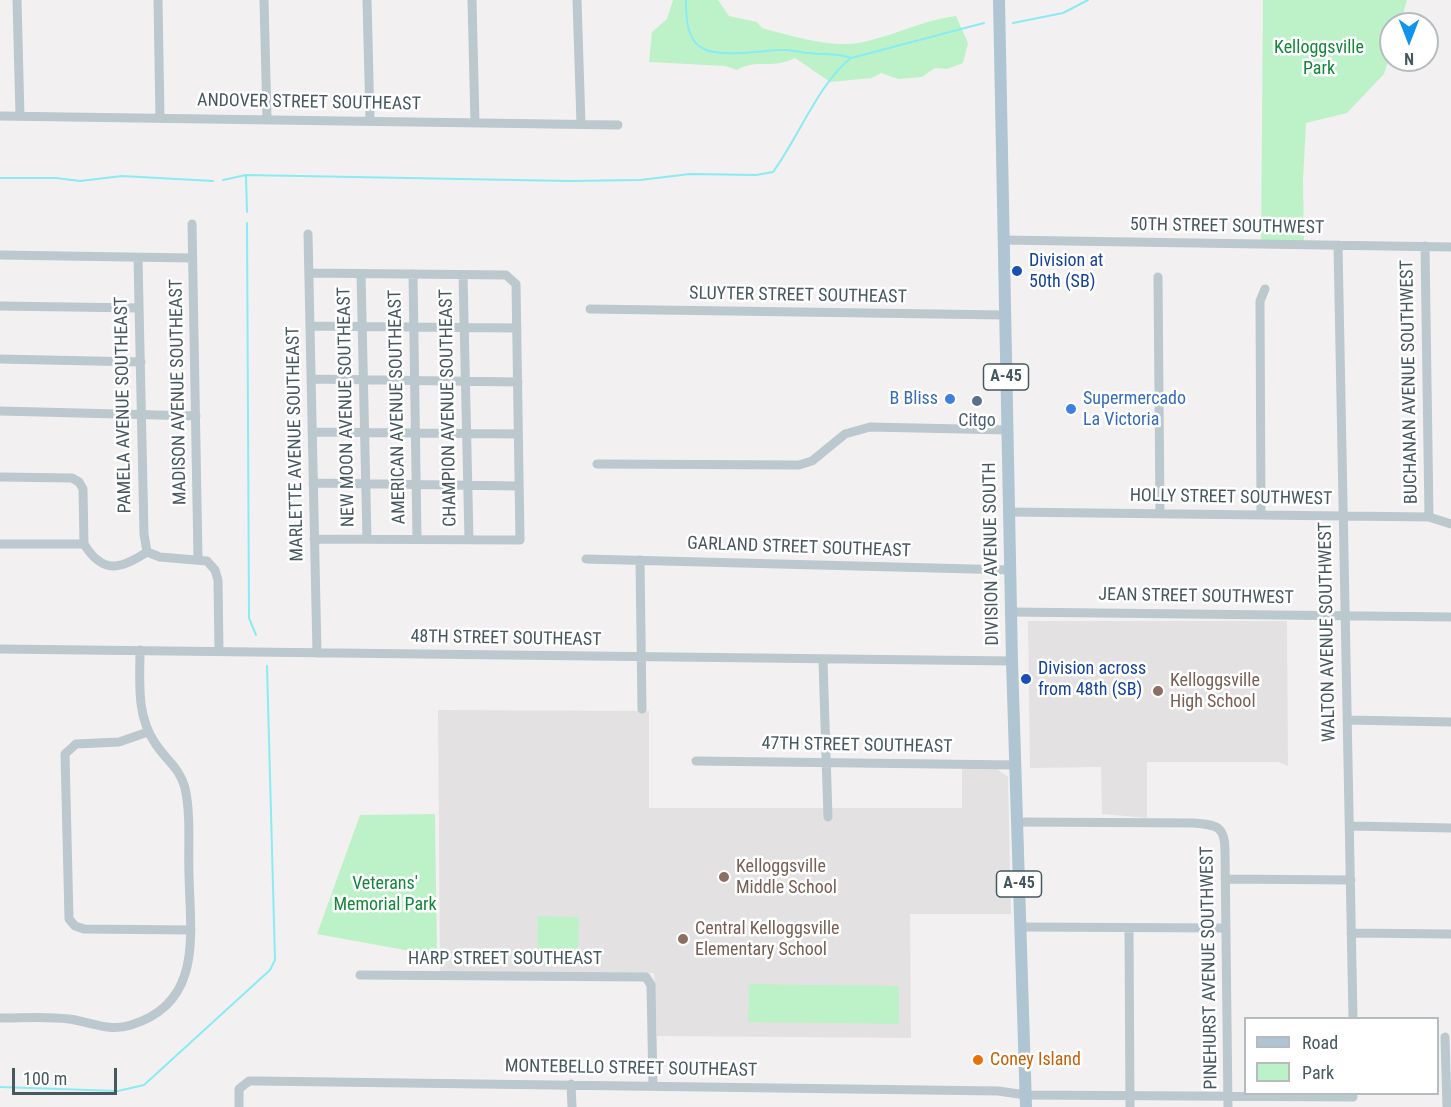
<!DOCTYPE html>
<style>
body{margin:0}
#map{position:relative;width:1451px;height:1107px;overflow:hidden;background:#f3f0f1;font-family:"Roboto Condensed",sans-serif}
canvas{display:block}
.legend{position:absolute;left:1244px;top:1017px;width:195px;height:78px;box-sizing:border-box;background:#fff;border:2px solid #b5bcbf;margin:0;padding:8px 10px;list-style:none;font-size:18px;color:#47585f}
.legend li{display:flex;align-items:center;gap:12px;height:30px}
.legend b{width:30px;border:2px solid #b5bcbf}
.north{position:absolute;left:1379px;top:12px;width:60px;height:60px;box-sizing:border-box;background:#fff;border:2px solid #b5bcbf;border-radius:50%;rotate:180deg;font-size:16px;font-weight:700;line-height:24px;text-align:center;color:#47585f}
.north::after{content:'';display:block;margin:auto;width:21px;height:27px;background:#0e93ef;clip-path:polygon(50% 0,100% 100%,50% 72%,0 100%)}
.scale{position:absolute;left:12px;top:1068px;width:105px;height:27px;box-sizing:border-box;border:3px solid #47585f;border-top:0;padding-left:8px;font-size:18px;line-height:21px;white-space:nowrap;color:#47585f;-webkit-text-stroke:4px #fff;paint-order:stroke}
</style>
<div id="map">
<canvas width="1451" height="1107"></canvas>
<ul class="legend">
<li><b style="height:8px;background:#afc5d1"></b>Road</li>
<li><b style="height:16px;background:#bdf2c9"></b>Park</li>
</ul>
<div class="north">N</div>
<div class="scale">100 m</div>
</div>
<script>
const g = document.querySelector('canvas').getContext('2d');
g.lineJoin = 'round';
function fill(path, color) { g.fillStyle = color; g.fill(path, 'evenodd'); }
function trace(path, color, width, dash) { g.strokeStyle = color; g.lineWidth = width; g.lineCap = dash ? 'butt' : 'round'; g.setLineDash(dash || []); g.stroke(path); }
function drawText(font, color, halo, rows, align = 'center') {
  g.font = font + ' "Roboto Condensed",sans-serif'; g.lineWidth = 5; g.setLineDash([]); g.textBaseline = 'middle'; g.strokeStyle = halo; g.fillStyle = color; for (const [text, x, y, turn = 0] of rows) {
    g.save(); g.translate(x, y); g.rotate((+turn || 0) * Math.PI / 180); g.textAlign = isNaN(turn) ? turn : align; if (halo) g.strokeText(text, 0, 0); g.fillText(text, 0, 0); g.restore();
  }
}
const education = new Path2D(`
 M1028,621H1287L1288,766L1278,762H1147V818L1102,814L1101,767L1030,768Z
 M438,710L649,711V808H962V769H997L1008,777L1011,914H910L911,1038L657,1036L654,973L440,972Z`);
const green = new Path2D(`
 M673,0H718L729,16L757,22L762,28C788,35 831,48 858,43C892,37 922,20 956,16L968,43L963,63L947,69L935,68L922,77L898,79L881,73L872,78L830,82L795,58C770,70 758,58 737,70L725,66L649,62L652,32L667,19Z
 M1263,0H1407L1400,24H1391V52L1384,74L1347,113L1306,123L1303,180L1304,244L1261,243Z
 M435,814L437,956L317,934L360,815Z
 M538,916L579,917L578,963L554,962L553,966H537Z
 M749,984L899,986V1024L748,1022Z`);
const stream = new Path2D(`
 M686,0C686,17 686,41 704,49C722,58 763,50 782,50C792,49 801,53 810,53C825,55 837,53 851,58
 M1013,23L1063,13L1088,0
 M246,176L247,212
 M0,178H56L80,181L122,176L213,181
 M223,180L246,175L569,181L640,180L690,174L756,175L773,172C797,140 820,81 851,58L984,23
 M247,223L249,618L256,635
 M0,1087L118,1091L144,1085L270,970L275,960L267,666`);
const minor = new Path2D(`
 M17,0L20,116
 M158,0L160,118
 M264,0L267,119
 M367,0L370,120
 M472,0L475,123
 M577,0L581,124
 M0,116L618,125
 M192,224L198,558
 M308,234L317,653
 M1003,240L1451,247
 M1338,245L1353,1018
 M1425,246L1429,517
 M0,255L192,258
 M138,258L144,534L147,552
 M309,273L506,275L516,284L520,540L314,539
 M361,274L367,539
 M413,274L417,539
 M463,275L469,539
 M1158,277L1160,514
 M0,306L139,308
 M590,309L1005,315
 M310,326L517,328
 M0,359L141,362
 M311,379L518,382
 M0,411L196,416
 M312,432L518,434
 M597,464L799,465L812,461L845,434L870,427L1008,430
 M0,477L72,478L79,482L83,489L84,544
 M313,483L519,486
 M1009,512L1429,517L1451,524
 M1261,515L1260,301L1265,289
 M0,544H84C103,575 121,569 147,552L160,557L207,561L215,570L218,580L219,651
 M586,559L1011,570
 M640,560L642,709
 M1012,612L1451,617
 M0,649L1012,661
 M823,661L828,817
 M1347,720L1451,722
 M148,732L119,742L76,744L65,754L69,919L75,926L84,929L191,930
 M696,761L1016,765
 M1018,822L1194,823C1217,825 1225,826 1225,851L1228,1107
 M1351,826L1451,828
 M1225,879L1351,880
 M1021,927L1224,928
 M1129,928L1130,1107
 M1351,933L1451,934
 M360,975L646,977L651,985L653,1086
 M0,1018C22,1018 46,1016 69,1019C91,1022 109,1032 131,1025C204,1003 190,933 189,874C188,846 191,815 185,788C180,768 165,759 155,743C136,715 140,681 140,650
 M1445,1037L1447,1107
 M571,1084L572,1107
 M239,1107V1089L249,1081H257L998,1091L1026,1095L1353,1097`);
const major = new Path2D(`
 M999,0L1012,661L1026,1107`);
const markers = [
 [1017,271,6,"#1a4fb4"],
 [950,399,6,"#3f7fe0"],
 [977,401,6,"#5c6f8a"],
 [1071,409,6,"#3f7fe0"],
 [1026,679,6,"#1a4fb4"],
 [1158,691,6,"#8d6e63"],
 [724,877,6,"#8d6e63"],
 [683,939,6,"#8d6e63"],
 [978,1060,6,"#e8710a"]
];
const shields = [
 [1006,377,45],
 [1019,884,45]
];
const shieldNames = [
 ["A-45",1006,377],
 ["A-45",1019,884]
];
const parkNames = [
 ["Kelloggsville",1319,48],
 ["Park",1319,69],
 ["Veterans'",385,884],
 ["Memorial Park",385,905]
];
const streetNames = [
 ["ANDOVER STREET SOUTHEAST",309,103,1],
 ["50TH STREET SOUTHWEST",1227,227,1],
 ["SLUYTER STREET SOUTHEAST",798,296,1],
 ["BUCHANAN AVENUE SOUTHWEST",1410,382,-91],
 ["MADISON AVENUE SOUTHEAST",179,392,-91],
 ["PAMELA AVENUE SOUTHEAST",124,405,-91],
 ["NEW MOON AVENUE SOUTHEAST",347,407,-91],
 ["AMERICAN AVENUE SOUTHEAST",398,407,-91],
 ["CHAMPION AVENUE SOUTHEAST",449,408,-91],
 ["MARLETTE AVENUE SOUTHEAST",296,444,-91],
 ["HOLLY STREET SOUTHWEST",1231,498,1],
 ["GARLAND STREET SOUTHEAST",799,548,2],
 ["DIVISION AVENUE SOUTH",992,554,-91],
 ["JEAN STREET SOUTHWEST",1196,597,1],
 ["WALTON AVENUE SOUTHWEST",1328,632,-91],
 ["48TH STREET SOUTHEAST",506,639,1],
 ["47TH STREET SOUTHEAST",857,746,1],
 ["HARP STREET SOUTHEAST",505,959],
 ["PINEHURST AVENUE SOUTHWEST",1210,968,-91],
 ["MONTEBELLO STREET SOUTHEAST",631,1069,1]
];
const transitNames = [
 ["Division at",1029,261],
 ["50th (SB)",1029,282],
 ["Division across",1038,669],
 ["from 48th (SB)",1038,690]
];
const shopNames = [
 ["B Bliss",938,399],
 ["Supermercado",1083,399,"left"],
 ["La Victoria",1083,420,"left"]
];
const serviceNames = [
 ["Citgo",977,421]
];
const educationNames = [
 ["Kelloggsville",1170,681],
 ["High School",1170,702],
 ["Kelloggsville",736,867],
 ["Middle School",736,888],
 ["Central Kelloggsville",695,929],
 ["Elementary School",695,950]
];
const foodNames = [
 ["Coney Island",990,1060]
];
fill(education, '#e4e1e3');
fill(green, '#bdf2c9');
trace(stream, '#88ecf2', 2);
trace(minor, '#bbc8ce', 9);
trace(major, '#afc5d1', 12);
for (const [x, y, r, color] of markers) { const dot = new Path2D(); dot.arc(x, y, r, 0, 2 * Math.PI); g.fillStyle = color; g.fill(dot); trace(dot, '#fff', 2); }
for (const [x, y, w] of shields) { const box = new Path2D(); box.roundRect(x - w / 2, y - 13, w, 26, 4.5); g.fillStyle = '#fff'; g.fill(box); trace(box, '#47585f', 1.5); }
drawText('bold 16px', '#47585f', null, shieldNames);
drawText('18px', '#12873a', '#fff', parkNames);
drawText('18px', '#47585f', '#fff', streetNames);
drawText('18px', '#164399', '#fff', transitNames, 'left');
drawText('18px', '#366cbe', '#fff', shopNames, 'right');
drawText('18px', '#4e5e75', '#fff', serviceNames);
drawText('18px', '#785e54', '#fff', educationNames, 'left');
drawText('18px', '#c56008', '#fff', foodNames, 'left');
</script>
